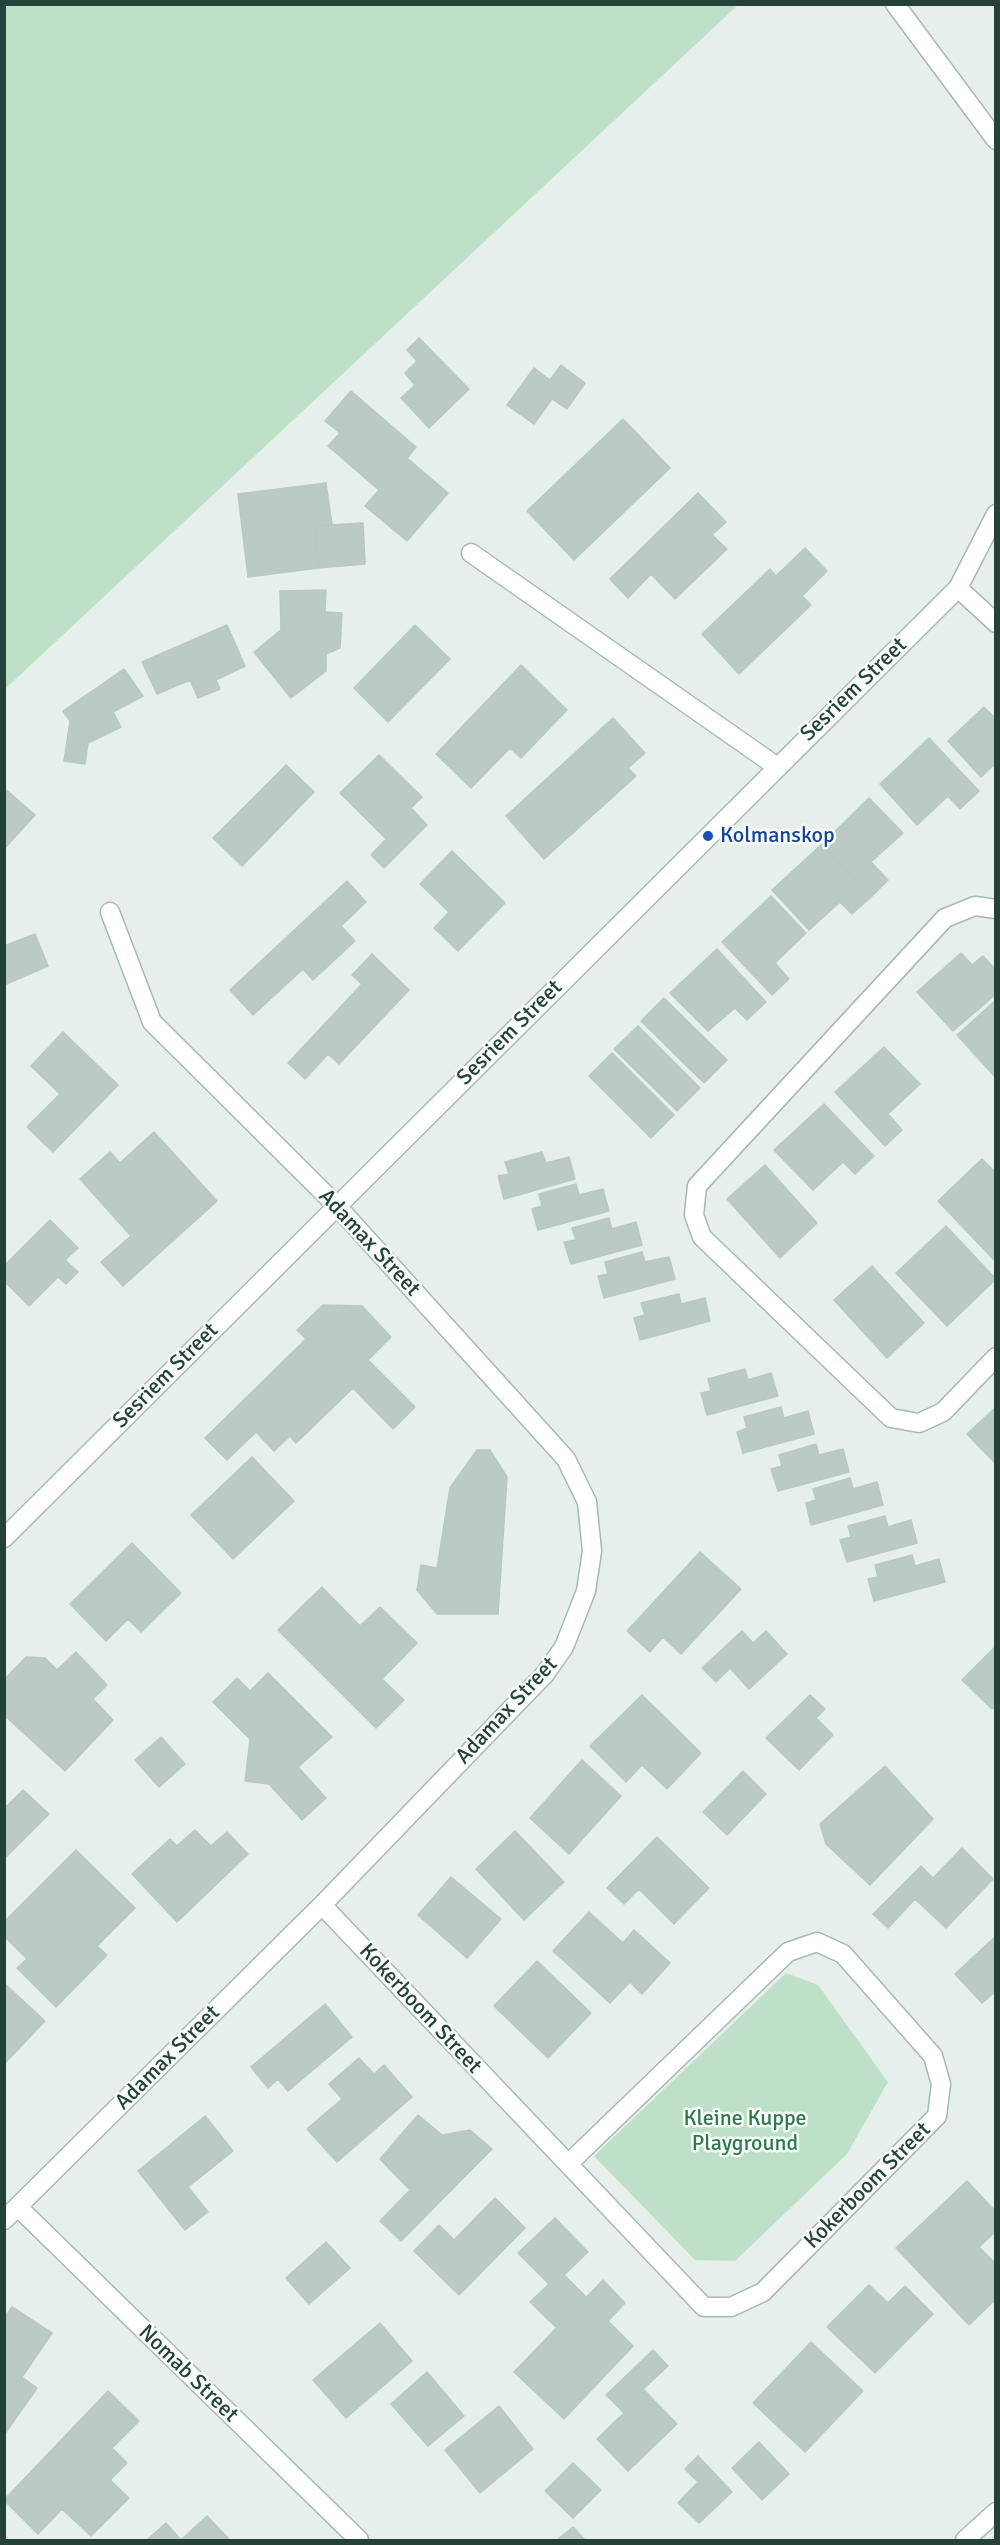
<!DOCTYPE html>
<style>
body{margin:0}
#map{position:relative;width:1000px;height:2545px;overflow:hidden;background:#e6efeb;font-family:Signika,sans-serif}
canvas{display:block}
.frame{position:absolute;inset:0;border:6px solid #24423a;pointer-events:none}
</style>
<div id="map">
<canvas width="1000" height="2545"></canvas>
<div class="frame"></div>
</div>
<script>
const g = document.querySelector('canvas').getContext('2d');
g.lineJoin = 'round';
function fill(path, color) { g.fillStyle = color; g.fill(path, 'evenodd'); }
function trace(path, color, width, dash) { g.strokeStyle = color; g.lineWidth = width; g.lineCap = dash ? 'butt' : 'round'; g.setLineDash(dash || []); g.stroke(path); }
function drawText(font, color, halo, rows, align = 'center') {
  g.font = font + ' Signika,sans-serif'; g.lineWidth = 5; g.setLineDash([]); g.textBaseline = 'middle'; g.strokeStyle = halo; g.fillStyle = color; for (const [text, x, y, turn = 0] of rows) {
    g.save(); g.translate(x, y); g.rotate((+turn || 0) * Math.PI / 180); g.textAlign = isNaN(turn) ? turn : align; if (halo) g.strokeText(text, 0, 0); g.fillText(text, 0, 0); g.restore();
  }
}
const green = new Path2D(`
 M5,4H738V5L5,689Z
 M786,1973L818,1985L888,2082L847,2154L735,2261L695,2260L594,2156Z`);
const building = new Path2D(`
 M419,338L469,389L429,428L401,398L415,385L405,373L417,361L407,350Z
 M561,365L585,383L567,409L552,399L534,424L507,405L534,368L550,380Z
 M351,391L416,447L407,458L448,493L407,541L365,506L379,490L328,446L340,433L325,421Z
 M623,419L670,468L574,560L527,511Z
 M326,483L332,525L316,526L318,568L248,577L238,494Z
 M698,493L726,522L712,535L727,549L675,599L651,574L628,598L610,579Z
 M363,523L365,564L318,568L316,526Z
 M805,548L827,571L802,596L811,605L739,674L702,634L770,569L776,576Z
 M326,590L325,612L342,613L340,648L326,654V671L291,698L254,652L281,630L280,591Z
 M227,625L245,666L216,680L220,689L198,698L190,680L157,694L142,662Z
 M415,625L450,659L388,722L354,688Z
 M521,665L567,710L521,758L510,748L471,788L436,754Z
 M124,669L143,696L113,712L121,727L88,743L85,764L64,761L70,721L63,711Z
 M984,707L996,719V763L981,777L948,741Z
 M613,718L645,753L628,768L636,776L544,859L506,816Z
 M929,738L979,791L960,809L948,796L917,825L880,784Z
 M379,755L422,797L411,808L427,825L384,868L371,855L386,839L340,793Z
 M286,765L314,792L242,866L213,838Z
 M4,788L35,815L4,849Z
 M869,798L903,833L871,862L888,880L871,897L822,844Z
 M822,844L871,897L852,914L840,902L809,930L772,890Z
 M452,851L505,903L458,951L434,928L449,912L420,884Z
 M347,881L366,902L341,926L355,941L313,980L303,969L253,1015L230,990Z
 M771,896L806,933L775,963L789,979L772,995L722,942Z
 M35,934L48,966L4,985V946Z
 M717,949L766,1002L747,1020L735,1008L708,1031L670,993Z
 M961,953L972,965L983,956L996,970V994L953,1031L917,992Z
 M372,954L409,990L339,1064L328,1054L305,1079L288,1063L362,984L352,975Z
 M664,998L727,1060L704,1083L641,1021Z
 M996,1000V1078L957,1035Z
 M638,1026L700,1088L677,1111L614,1049Z
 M63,1032L118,1085L53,1152L27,1127L60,1094L31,1066Z
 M884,1047L920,1084L888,1114L902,1130L885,1146L835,1092Z
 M612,1053L674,1115L651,1138L589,1076Z
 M824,1104L874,1156L855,1174L843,1162L813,1190L774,1150Z
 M154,1132L217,1201L123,1286L101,1262L131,1236L80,1179L110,1152L120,1163Z
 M542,1152L546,1163L569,1157L575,1179L504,1199L498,1176L509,1174L505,1162Z
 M982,1159L996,1173V1262L938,1201Z
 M765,1165L817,1223L780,1258L727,1199Z
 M576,1184L579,1195L603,1189L609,1211L538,1230L532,1209L542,1206L539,1194Z
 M609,1218L612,1229L636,1222L642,1245L571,1264L564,1242L576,1240L572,1228Z
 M50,1220L78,1248L65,1260L78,1272L66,1284L58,1277L29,1306L4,1281V1266Z
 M946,1226L996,1279L947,1326L896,1273Z
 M642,1252L645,1262L669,1257L675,1279L604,1298L598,1276L608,1274L605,1262Z
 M872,1266L924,1323L887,1358L834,1300Z
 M679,1294L681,1304L705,1298L710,1321L640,1340L634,1318L645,1315L641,1303Z
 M323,1305L362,1306L391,1337L368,1360L415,1407L393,1429L353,1388L296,1443L290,1436L274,1451L256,1432L227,1460L205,1438L306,1339L297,1330Z
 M745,1369L748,1380L771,1373L778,1396L707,1415L701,1393L711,1391L708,1379Z
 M781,1407L784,1418L808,1411L814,1434L743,1453L737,1432L747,1428L744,1417Z
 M996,1407V1464L967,1434Z
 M816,1444L819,1455L843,1449L849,1472L778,1491L771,1469L782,1466L779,1455Z
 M477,1450H490L507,1477L498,1614H437L417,1590L421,1565L437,1568L450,1488Z
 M252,1457L294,1501L233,1559L191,1515Z
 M850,1478L853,1489L877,1482L883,1505L811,1525L806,1503L816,1500L813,1489Z
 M885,1516L888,1527L911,1520L917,1543L847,1562L840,1540L851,1537L848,1526Z
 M132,1543L181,1593L141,1632L128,1619L106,1641L70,1604Z
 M700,1552L741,1589L681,1654L663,1637L650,1652L627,1631Z
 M912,1555L915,1566L939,1559L945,1582L874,1601L868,1579L878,1577L875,1565Z
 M322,1587L360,1626L380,1607L417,1643L382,1679L404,1700L376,1728L278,1630Z
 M742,1631L753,1643L766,1631L787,1654L749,1689L730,1668L716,1682L702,1668Z
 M996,1646V1706L992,1709L962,1680Z
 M76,1652L107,1685L93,1699L113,1720L65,1771L4,1715V1680L26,1657L45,1658L57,1670Z
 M268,1673L332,1737L298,1767L326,1798L302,1820L269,1784L245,1781L250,1739L213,1702L237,1678L250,1691Z
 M642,1695L701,1753L667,1789L642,1765L626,1782L590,1746Z
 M810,1695L825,1709L816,1718L833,1735L799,1770L766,1738Z
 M161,1737L185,1764L159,1787L135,1760Z
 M582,1760L621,1796L569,1854L530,1818Z
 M885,1766L933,1819L870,1885L826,1844L820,1824Z
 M743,1771L766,1794L727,1835L703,1812Z
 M23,1790L49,1814L4,1859V1809Z
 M195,1830L211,1846L227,1832L248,1854L177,1922L132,1874L170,1839L177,1846Z
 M515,1831L564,1882L524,1920L476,1869Z
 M657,1837L709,1888L674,1924L639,1889L624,1904L607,1888Z
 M962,1848L993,1879L946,1928L915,1899L888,1928L873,1914L921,1866L933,1878Z
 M76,1850L135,1908L97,1946L107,1955L56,2007L17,1968L27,1959L4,1936V1922Z
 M451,1877L501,1919L467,1958L418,1915Z
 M589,1912L623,1943L634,1930L670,1963L642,1994L630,1982L610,2003L553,1951Z
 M996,1936V1991L982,2003L955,1974Z
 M537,1961L591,2013L548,2058L494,2006Z
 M4,1983L45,2021L4,2064Z
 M325,2004L352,2037L288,2091L278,2079L268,2088L251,2067Z
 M359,2058L374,2074L384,2065L412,2097L337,2162L307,2129L342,2099L329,2084Z
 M418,2115L442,2135L470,2130L492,2149L401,2241L380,2221L410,2190L380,2159Z
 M205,2116L233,2151L188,2187L208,2212L185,2230L138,2171Z
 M967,2181L996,2212V2231L979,2247L996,2264V2299L969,2325L896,2248Z
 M495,2198L525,2228L459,2295L414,2251L439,2225L454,2240Z
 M555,2218L588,2252L564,2275L586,2297L557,2328L530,2302L549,2284L518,2253Z
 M326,2242L350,2268L309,2304L286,2278Z
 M603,2280L625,2303L608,2321L633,2346L564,2419L514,2372Z
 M869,2285L888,2303L905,2286L933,2314L875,2373L827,2327Z
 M12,2307L52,2333L22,2377L37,2388L4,2435V2318Z
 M380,2323L412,2361L346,2418L313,2380Z
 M811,2342L863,2391L805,2452L753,2403Z
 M653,2350L668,2366L643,2389L677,2424L628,2471L597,2439L624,2413L606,2395Z
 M427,2372L464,2416L428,2446L391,2404Z
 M108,2391L139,2421L112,2448L127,2463L110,2480L129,2498L91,2536L62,2509L38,2534L4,2500Z
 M499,2406L533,2449L480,2493L445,2450Z
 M759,2442L789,2474L762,2500L732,2468Z
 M698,2456L732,2492L699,2523L678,2503L698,2482L685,2469Z
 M573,2463L601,2490L573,2518L545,2491Z
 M207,2516L228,2538L226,2540H147L166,2523L181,2540Z
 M573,2527L585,2540H557Z`);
const lane = new Path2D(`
 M471,553L776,766`);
const street = new Path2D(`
 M895,4L996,140
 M958,588L996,623
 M996,909L975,906L945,918L697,1186L694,1215L702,1237L891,1418L919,1423L943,1412L996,1357
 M4,1538L958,588L996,514
 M322,1905L704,2307H731L763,2292L937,2116L941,2084L933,2056L843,1954L817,1942L788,1952L568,2164
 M18,2207L359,2540
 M4,2220L322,1905L545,1674L564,1647L586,1591L592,1551L587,1502L566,1459L337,1206L152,1022L110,912`);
const secondary = new Path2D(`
 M965,2540L996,2512`);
const markers = [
 [708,836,6,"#1a4fb4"]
];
const streetNames = [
 ["Sesriem Street",854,690,-44],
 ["Sesriem Street",510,1033,-45],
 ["Adamax Street",369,1243,47],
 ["Sesriem Street",166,1376,-45],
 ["Adamax Street",507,1711,-47],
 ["Kokerboom Street",420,2009,47],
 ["Adamax Street",168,2058,-45],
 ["Kokerboom Street",868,2186,-45],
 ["Nomab Street",188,2374,44]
];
const transitNames = [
 ["Kolmanskop",720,836]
];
const parkNames = [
 ["Kleine Kuppe",745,2119],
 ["Playground",745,2144]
];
fill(green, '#bfe0c8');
fill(building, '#bbcac4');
trace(building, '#b8c9c2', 1.5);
trace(lane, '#a8b8b2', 21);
trace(street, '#a8b8b2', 21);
trace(secondary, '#a4bbb3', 21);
trace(lane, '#fff', 18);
trace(street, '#fff', 18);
trace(secondary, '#fff', 18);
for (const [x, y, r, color] of markers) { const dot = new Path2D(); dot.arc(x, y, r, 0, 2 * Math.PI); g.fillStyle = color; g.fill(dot); trace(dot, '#f7fbf9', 2); }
drawText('22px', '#24423a', '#f7fbf9', streetNames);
drawText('22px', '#164399', '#f7fbf9', transitNames, 'left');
drawText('22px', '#2d7a4b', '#f7fbf9', parkNames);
</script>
